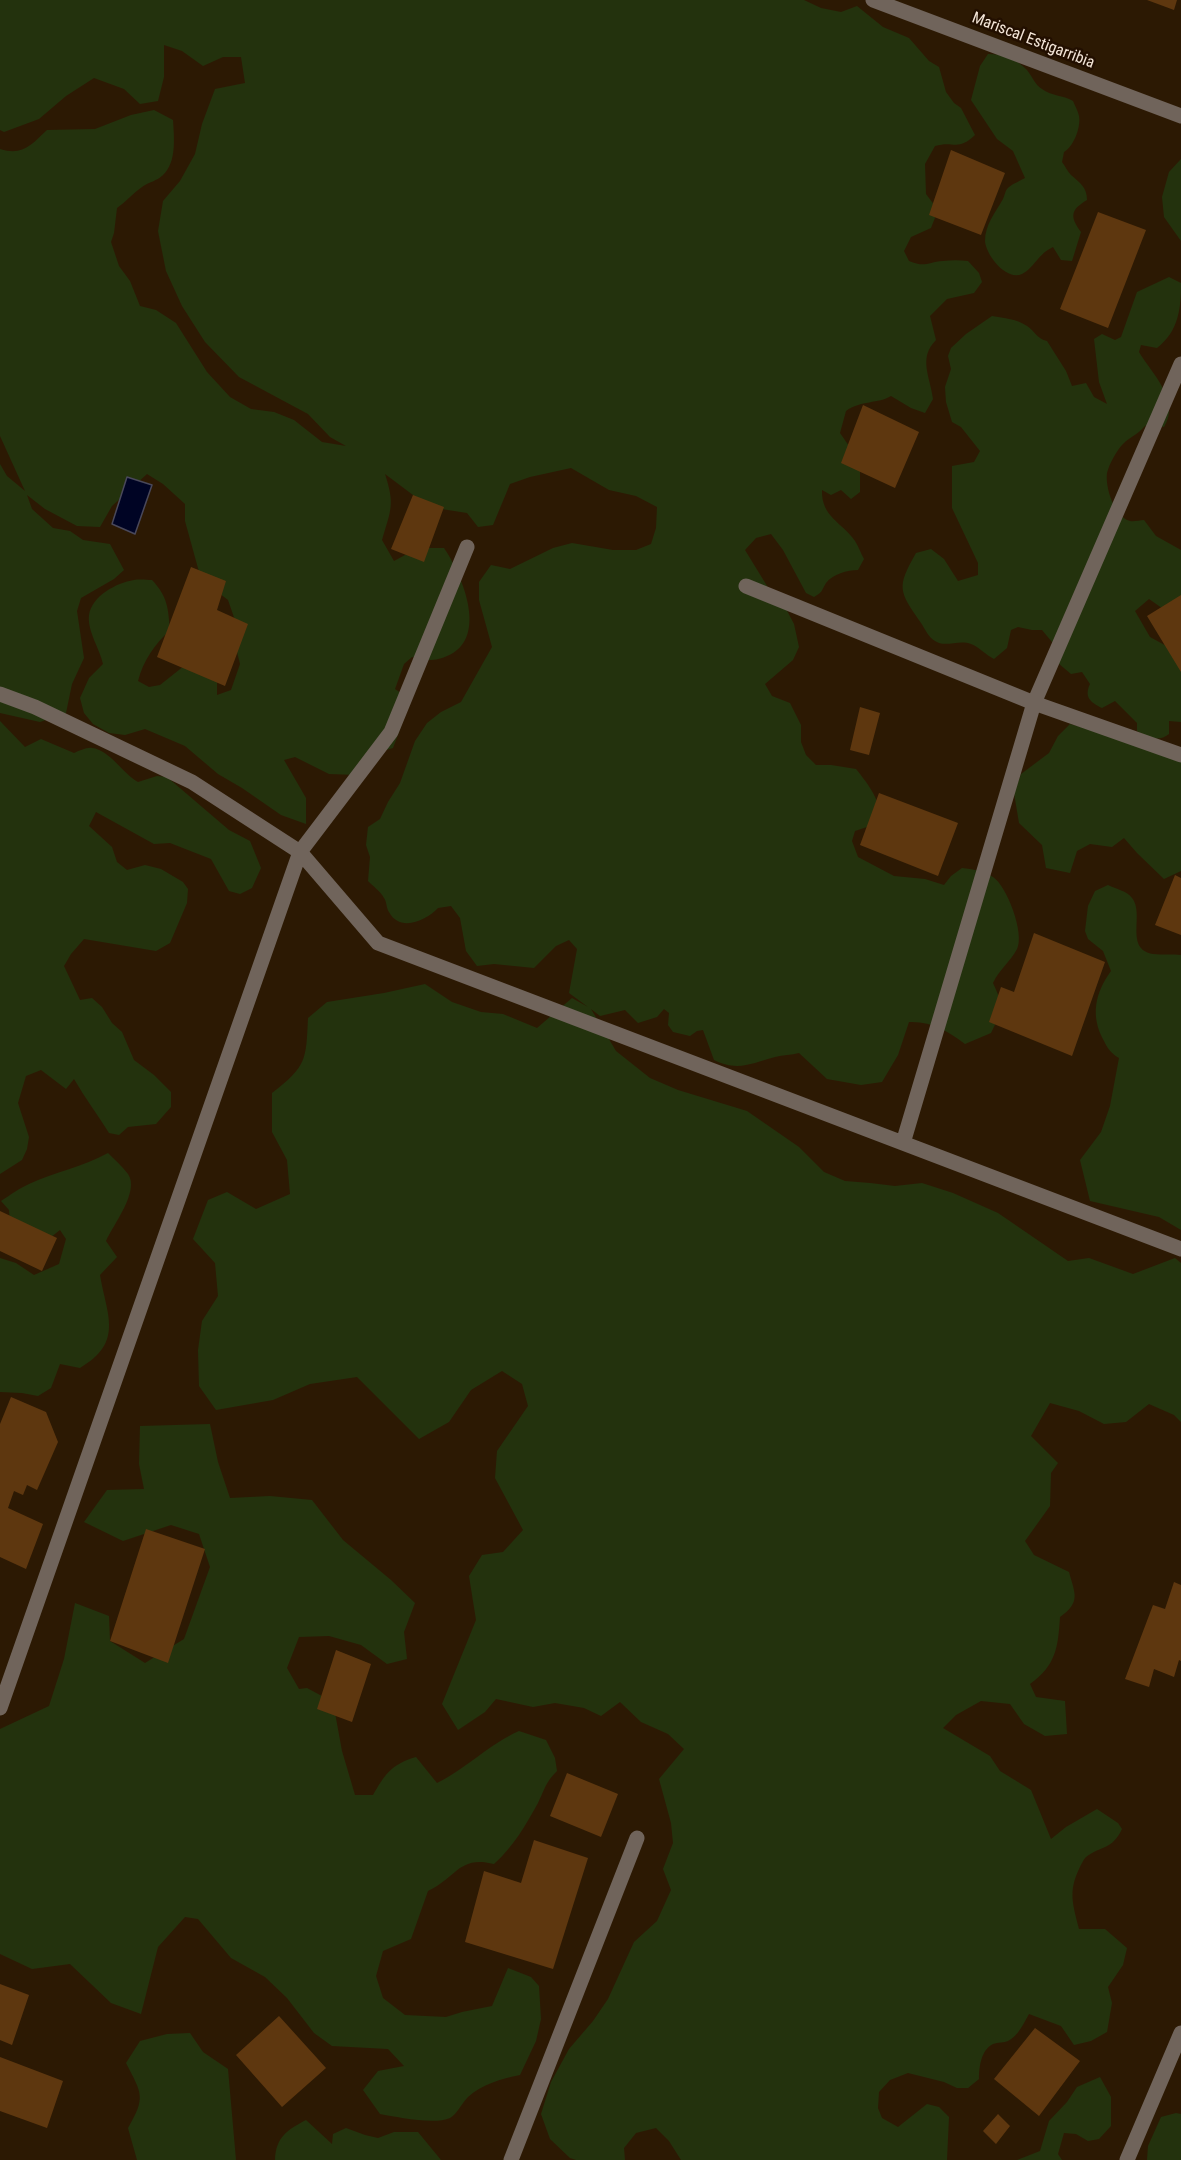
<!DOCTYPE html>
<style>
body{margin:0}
canvas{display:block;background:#2c1903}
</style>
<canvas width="1181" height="2160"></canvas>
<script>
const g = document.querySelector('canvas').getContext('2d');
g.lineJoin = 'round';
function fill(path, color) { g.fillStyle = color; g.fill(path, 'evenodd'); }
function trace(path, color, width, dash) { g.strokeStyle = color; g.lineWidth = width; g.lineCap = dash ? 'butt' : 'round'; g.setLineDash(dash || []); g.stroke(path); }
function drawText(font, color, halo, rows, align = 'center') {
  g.font = font + ' "Roboto Condensed",sans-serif'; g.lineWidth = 5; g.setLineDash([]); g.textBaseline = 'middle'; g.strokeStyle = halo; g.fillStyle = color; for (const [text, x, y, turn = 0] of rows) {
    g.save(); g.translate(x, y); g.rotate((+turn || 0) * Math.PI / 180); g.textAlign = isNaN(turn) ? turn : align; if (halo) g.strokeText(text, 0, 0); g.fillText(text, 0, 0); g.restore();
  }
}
const green = new Path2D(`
 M0,0H804L821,8L841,12L857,6L883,27L909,38L929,61L939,67L946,92L954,103L961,108L975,135C957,152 954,140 935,146L925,164L926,194L938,210L931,228L911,237L904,251L909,261C925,268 928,262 943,261C951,260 960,260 968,261L979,273L982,282L974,293L947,299L930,316L936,340C918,358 930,376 933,399L925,413L911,408L891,396C878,404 861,400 846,411L840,433L860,462V492L851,499L841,490L831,495L822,490C821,517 842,522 855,541C859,547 861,554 864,559L858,570C847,570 833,574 826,583C821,591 824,591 814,597L806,593L783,550L771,534L756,538L745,550L772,594L783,603L794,624L799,647L793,660L765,684L772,696L790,703L801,725V742L806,755L816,765H831L856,769C868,784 884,804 879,823L855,831L852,841L858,857L894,876L925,879L944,885L951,876L962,868C972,869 984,871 993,877C1007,886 1025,934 1017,949C1010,962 999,970 993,983C1004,1007 1003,1009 991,1033L965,1044C948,1031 932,1021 909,1022L898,1055L882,1082L861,1085L827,1079L799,1053C791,1055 783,1055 775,1057C752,1063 738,1072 714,1060L703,1030L697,1031L690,1036L673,1032L668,1025L669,1013L664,1009L657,1017L638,1023L625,1010L600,1016L591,1009L616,1051L650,1078L678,1090L747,1111L799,1147L824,1172L845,1181L870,1183L895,1186L922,1183L953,1193L998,1213L1068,1261L1089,1258L1133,1274L1175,1258L1181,1263V1422L1174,1415L1149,1404L1126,1422L1104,1424L1079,1411L1050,1403L1031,1436L1058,1463L1051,1473L1050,1506L1025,1541L1034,1555L1069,1572C1075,1594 1081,1602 1060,1617C1058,1648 1056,1665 1030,1684L1036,1697L1065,1701L1067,1734L1045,1736L1024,1724L1010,1704L981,1701L956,1715L943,1728L990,1756L1000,1771L1031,1790L1051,1839L1066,1827L1097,1809L1118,1823L1122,1829C1112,1850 1102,1845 1086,1857C1083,1860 1081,1865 1079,1869C1068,1892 1073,1905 1079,1929H1105L1127,1948L1123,1965L1108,1987L1112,2003L1107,2032L1091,2041L1074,2045L1061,2026L1029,2014C1024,2023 1018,2036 1008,2041C1004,2043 998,2042 993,2044C981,2050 979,2067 979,2079L968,2088H957L944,2082L908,2073L890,2080L879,2092L878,2108L882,2118L898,2127L927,2104L939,2107L949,2117L947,2160H681L669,2141L656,2128L636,2133L624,2148L625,2160H576L570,2158L550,2139L541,2114L551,2082L569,2049L593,2021L608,1999L634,1942L657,1921L671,1890L663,1869L673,1843L671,1823L659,1779L684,1749L668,1734L641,1722L620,1702L601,1716L584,1708L555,1703L533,1707L496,1699L485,1712L458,1730L442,1704L476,1620L469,1576L482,1555L503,1552L523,1530L495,1478L497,1451L528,1406L522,1384L502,1371L471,1390L449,1422L419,1439L357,1377L310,1384L273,1400L216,1410L199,1386L198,1350L202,1321L218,1296L215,1263L193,1239L208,1200L227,1192L256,1209L290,1194L287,1160L272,1132V1093C307,1066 306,1060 308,1018L327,1002L384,993L425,984L452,1002L481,1012L503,1014L537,1028L572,998L588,1007L569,993L577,949L569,940L556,946L534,968L494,964L477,966L466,951L460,918L451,906L438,908C427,920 400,933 389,912C386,908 387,902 384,898C381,892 373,886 368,881L370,857L366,845L368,827L380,819L388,802L400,783L415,741L427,723L441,712L461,702L492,647L479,600V582L491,565L510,569L553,548L572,543L613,550H636L651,544L656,528L657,507L636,496L609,490L571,468L530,477L510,484L493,525L478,527L467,513L429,507L385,474C395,505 391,509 382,540L394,561L418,548H444C461,573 487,632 453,653C446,657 438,660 431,660C425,660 418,658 412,657L404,664L395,689L411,700L393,748L383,751L357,775L329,774L295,757L284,760L306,798V824L281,815L242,788L218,774L185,746L145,729L125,735L109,733L93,724L84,713L80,698L89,678L103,664C100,649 87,631 89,615C92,596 116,583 134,580C140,579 147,580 152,580C168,597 168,608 170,630C155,644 143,661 138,681L149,687L160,685L189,662L217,675V695L231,690L240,664L236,648L237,626L228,600L201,579L185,521V504L163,484L147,474L112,506L100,527L77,526L45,509L27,495L32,509L53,528L70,531L83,540L110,544L124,570L114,579L81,598L77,611L84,658L72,684L66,713L40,722L0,713V464L7,476L25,491L0,436V149C23,156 31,145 47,130L95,129L131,115L154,110L173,120C174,137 177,162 163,175C157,181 149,182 142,187C133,193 126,202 117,208L114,233L111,242L119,266L130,281L140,306L156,310L176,323L207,372L230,397L251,409L274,412L294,420L322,442L346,446L330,437L308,414L239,377L205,342L182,306L166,271L158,231L163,201L180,181L195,154L202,124L215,89L245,83L241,57H223L203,66L182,51L164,45V77L158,101L140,104L124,89L94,78L66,96L39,119L4,132L0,130Z
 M988,54C1002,54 1017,59 1027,70C1032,76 1035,85 1042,89C1051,96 1063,95 1073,101C1075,106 1078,111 1079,116C1081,127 1074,146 1064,152L1062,162C1065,166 1068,172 1071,175C1080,183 1087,187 1087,200C1070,210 1070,217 1081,232L1072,261L1061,260L1053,247C1038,254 1034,268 1022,274C1006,281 986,255 985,241C985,225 995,213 1003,199C1005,195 1005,190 1009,187C1014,183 1020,181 1025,178L1013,151L997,139L971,100L980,66Z
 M1181,159V241L1164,217L1162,197L1169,172Z
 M1169,277L1181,283C1181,308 1179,331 1157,348L1141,345L1139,352C1152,374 1181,400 1164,427L1154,425L1145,426C1136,436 1131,436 1123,444C1117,450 1109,464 1107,473C1105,487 1114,517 1130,521C1134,522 1140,520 1144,520L1156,536L1181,550V614L1169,613L1149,599L1135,611L1150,637L1181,654V722L1169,721V734C1158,743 1148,737 1137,731V723L1115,701L1102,708C1090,702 1084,697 1090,684L1082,672L1071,674L1058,663L1053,654L1052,642L1042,630H1032L1018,627L1011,630L1007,648L994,659C986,655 979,647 971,644C959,639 945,648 935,641C929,638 925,629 921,623C899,591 896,588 916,553L931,549L944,559L958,581L978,575V563L952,508V466L974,462L980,451L961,427L952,422L946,402L945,387L951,369L948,356L951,348L966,334L992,316C1004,318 1017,319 1027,326C1035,331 1037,339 1047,341L1066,371L1072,386L1086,383L1094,397L1107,404L1099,382L1094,339L1102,334L1115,340L1121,337L1137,292Z
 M0,721L25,747L41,739L74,753C79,751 87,747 92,748C110,750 123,774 138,782L157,776L167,777L229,830L250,841L261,868L252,888L240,894L229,891L211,859L170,843L154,844L96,812L89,826L112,847L117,862L127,870L145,865L161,869L183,882L188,889L187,903L170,943L156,951L84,939L71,954L64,966L80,1000L92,998L102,1007L112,1023L122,1032L134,1060L154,1075L171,1092V1107L156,1124L128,1127L119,1135L109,1133C98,1115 85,1098 74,1079L66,1089L41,1070L26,1076L18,1103L29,1137L27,1149L22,1160L0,1174Z
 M1070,724L1181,752V871L1164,879L1137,853L1124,838L1112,847L1090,844L1077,851L1070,873L1046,868L1042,845L1019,823L1014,793L1021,774L1049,753L1058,736Z
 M1108,885C1116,889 1127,891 1132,898C1145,914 1124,949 1153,954C1162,955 1172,954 1181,955V1230L1159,1217L1090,1201L1080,1160L1101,1132L1110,1106L1119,1058C1112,1054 1107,1048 1104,1041C1090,1016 1095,993 1111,971L1103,951L1088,939L1085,931L1088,906L1095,891Z
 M108,1153C114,1159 122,1166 128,1174C140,1191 113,1225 106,1241L117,1257L100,1275C107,1316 124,1342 80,1368L60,1364L51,1388L38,1396L22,1393L0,1392V1258L16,1263L34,1275L59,1264L66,1239L60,1230L46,1241L10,1224L9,1210L1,1201C10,1195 20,1188 29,1184C55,1172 83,1167 108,1153Z
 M210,1424L218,1462L230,1498L270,1496L312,1500L343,1540L391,1580L415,1603L404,1632L407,1659L387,1664L361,1645L329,1636L299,1637L287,1668L299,1689L307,1688L333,1702L342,1751L355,1795H373C385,1774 392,1764 416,1757L437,1783C466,1769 489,1744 519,1731L546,1740L555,1758L557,1771C545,1783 545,1789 538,1803C525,1826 514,1846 494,1864C459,1855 457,1877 428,1891L411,1939L383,1951L376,1976L383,1998L405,2015L446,2017L462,2012L492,2006L508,1968L531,1977L539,1986L541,2019L536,2041L520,2075C501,2079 482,2084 468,2097C462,2103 457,2114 450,2118C434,2125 397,2117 380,2114L363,2090L378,2071L404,2066L388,2049L332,2046L314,2033L287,1998L265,1977L231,1958L198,1919L185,1917L158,1947L141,2014L111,2003L70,1964L32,1969L0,1954V1729L49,1706L64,1659L75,1603L109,1616L110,1641L145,1663L184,1639L210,1567L199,1534L171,1525L123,1541L84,1522L107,1490L144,1489L139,1464L140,1426Z
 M190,2033L203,2052L228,2069L236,2160H137L128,2128C146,2097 142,2094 126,2063L140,2041L167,2034Z
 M1100,2077L1111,2097V2126L1099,2139L1088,2141L1076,2134L1064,2133L1058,2154L1062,2160H1017L1040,2151L1049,2121L1067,2102L1077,2087Z
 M1176,2113L1181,2114V2160H1147L1148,2146L1161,2117Z
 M306,2120L332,2144L333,2134L346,2128L365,2135L378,2138L394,2132H418L441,2160H275C276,2137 287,2130 306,2120Z`);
const water = new Path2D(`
 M127,477L152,485L135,534L112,524Z`);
const building = new Path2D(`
 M1147,0H1177L1174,10Z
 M951,150L1005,173L981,235L929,215Z
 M1098,212L1146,230L1108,328L1060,309Z
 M863,405L919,432L895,488L841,463Z
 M413,495L444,507L424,562L391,549Z
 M191,567L226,581L217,610L248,624L225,686L157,657Z
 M1181,595V672L1147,616Z
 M860,707L880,713L869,755L850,750Z
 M879,793L958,823L938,876L860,845Z
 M1175,875L1181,878V935L1155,925Z
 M1034,933L1105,962L1072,1056L989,1022L1001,987L1014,992Z
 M0,1211L57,1238L42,1271L0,1251Z
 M11,1397L46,1412L58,1442L37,1490L27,1485L23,1495L14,1491L8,1508L43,1524L26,1569L0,1557V1424Z
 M146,1529L205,1549L168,1663L110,1641Z
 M1174,1582L1181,1585V1661L1179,1660L1174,1677L1154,1669L1149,1687L1125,1679L1153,1605L1165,1609Z
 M336,1650L371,1664L352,1722L317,1709Z
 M567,1773L618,1794L601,1837L550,1816Z
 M534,1840L588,1858L553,1969L465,1942L484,1871L521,1883Z
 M0,1984L29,1995L12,2045L0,2040Z
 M279,2016L326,2068L282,2107L236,2055Z
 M1035,2028L1080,2061L1039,2116L994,2079Z
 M0,2057L63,2081L47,2128L0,2111Z
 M998,2114L1010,2126L996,2144L983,2131Z`);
const minor = new Path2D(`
 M873,0L1181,116
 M746,586L1034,703L1181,755
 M0,694L35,707L192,782L300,852L378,943L1181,1249
 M903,1143L1034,703L1181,364
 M0,1708L300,852L391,732L467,547
 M511,2160L637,1838
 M1127,2160L1181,2033`);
const streetNames = [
 ["Mariscal Estigarribia",1033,41,21]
];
fill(green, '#23320d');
fill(water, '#000424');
trace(water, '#49485a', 1.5);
fill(building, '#5e370f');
trace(minor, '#70645b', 15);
drawText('16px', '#f3e5d7', '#220f00', streetNames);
</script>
